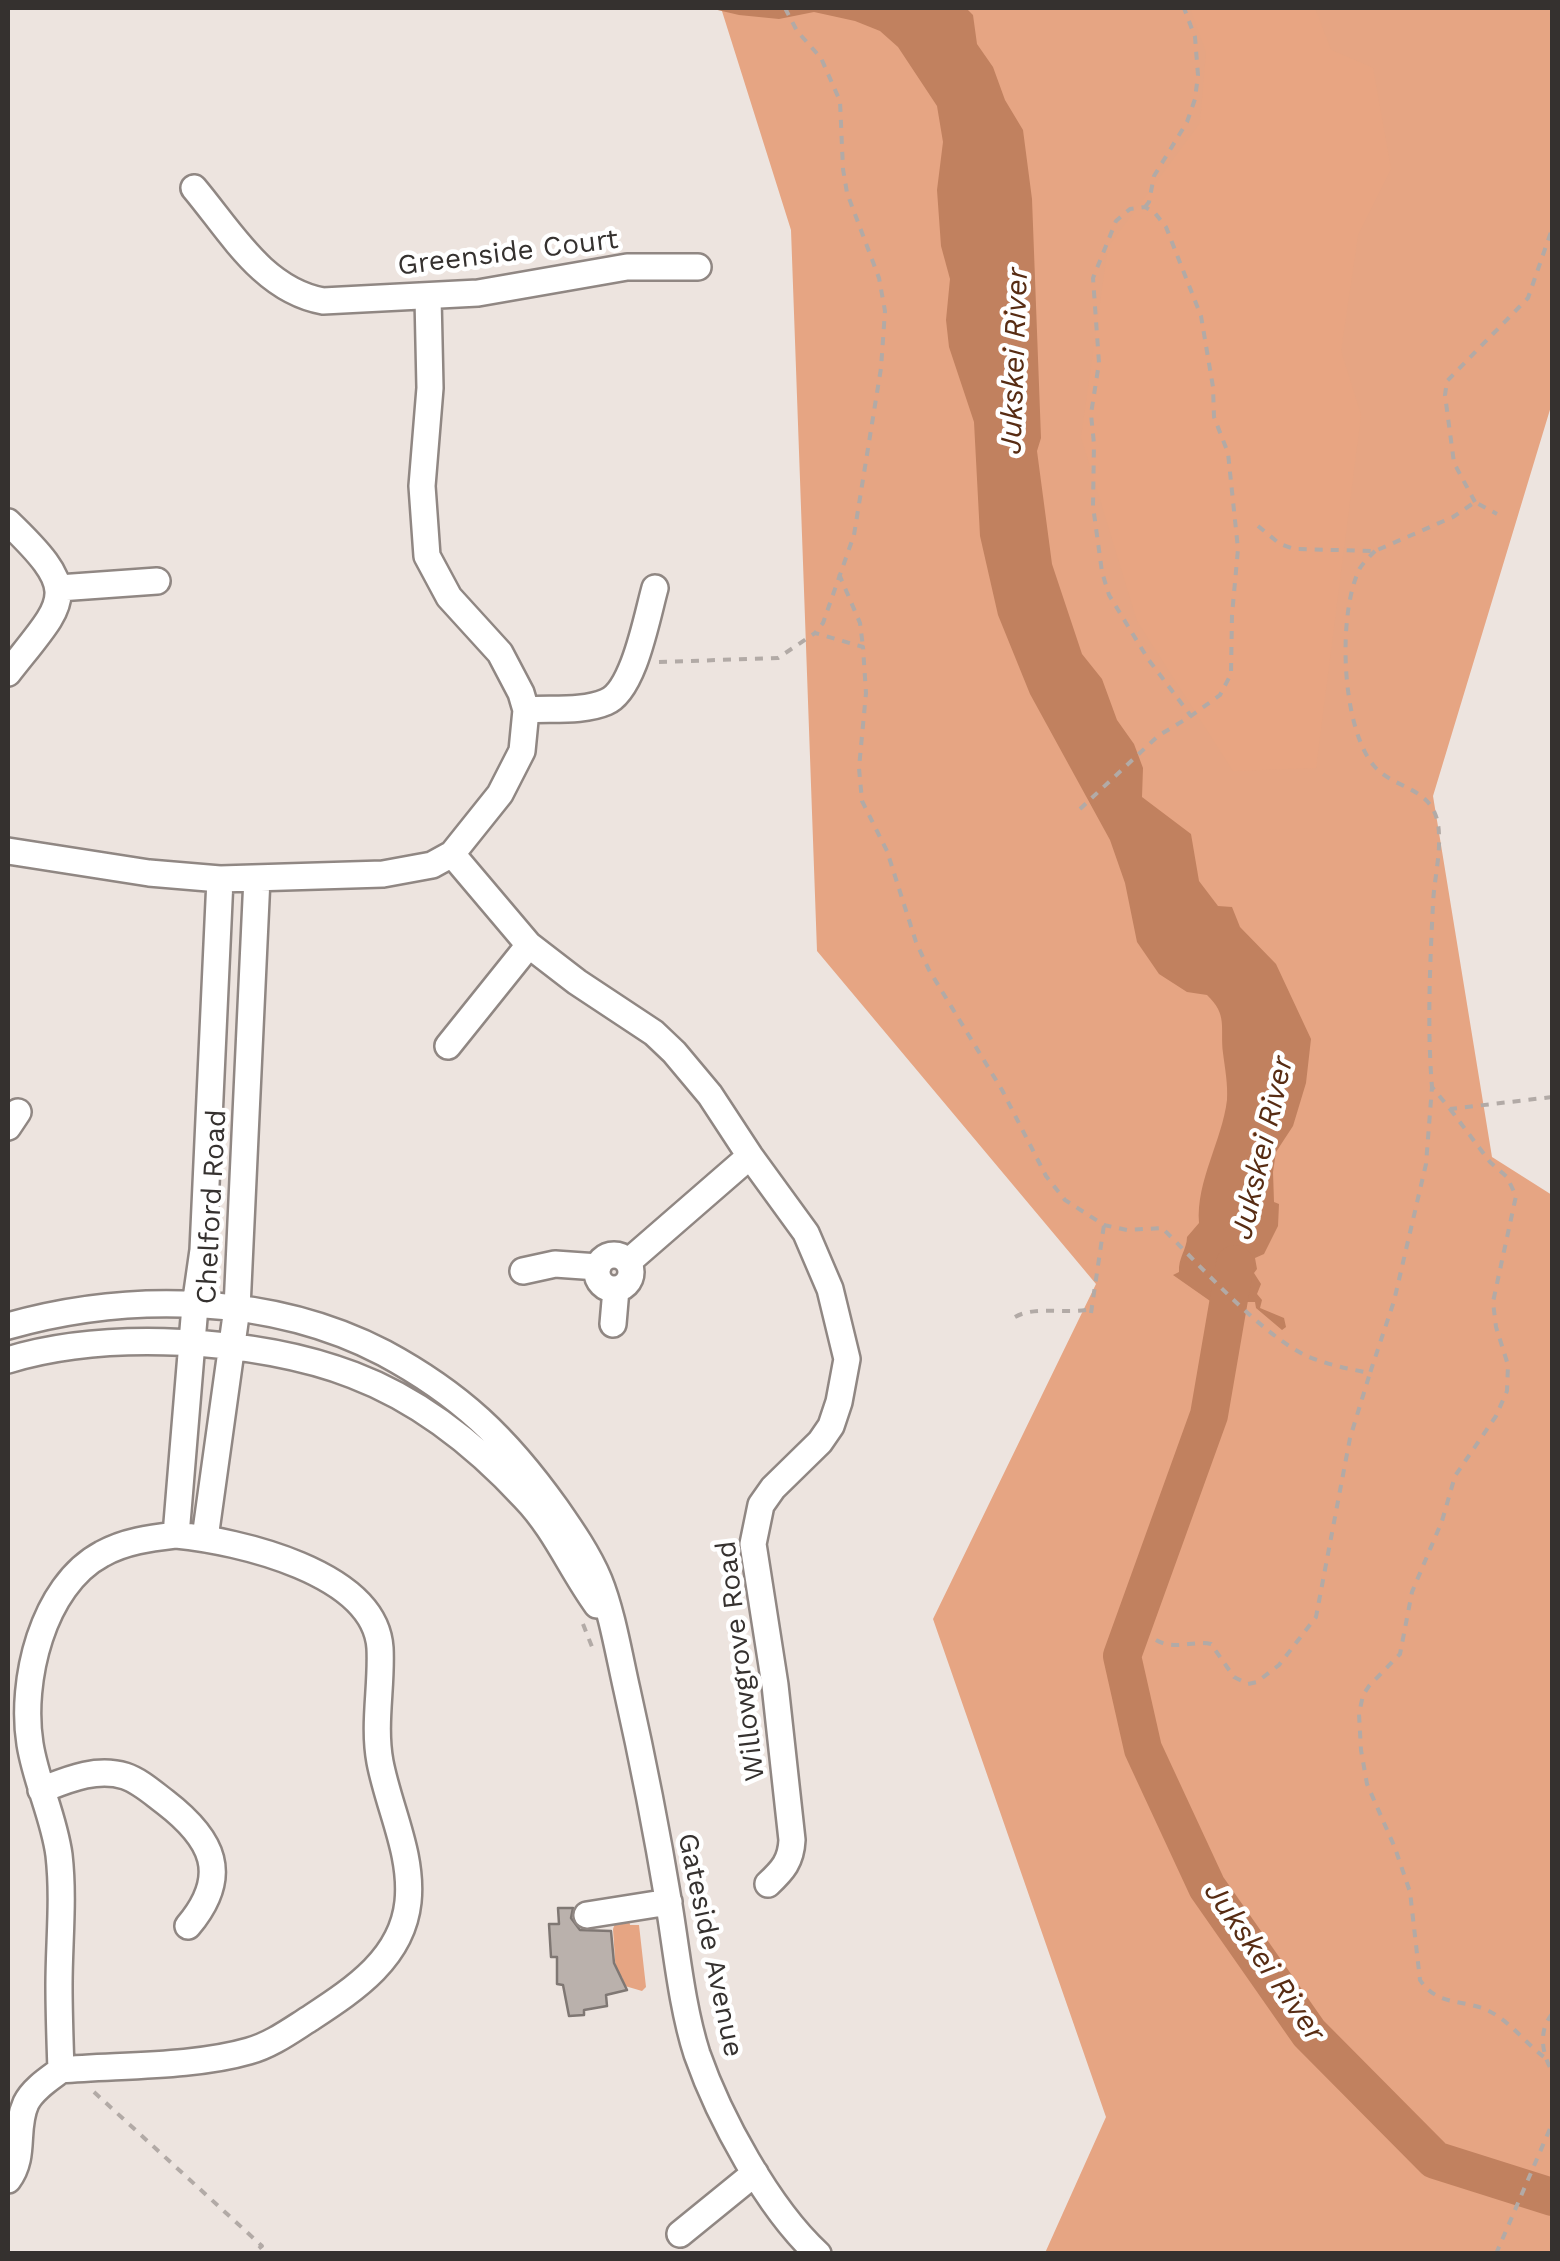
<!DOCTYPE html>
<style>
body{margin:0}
#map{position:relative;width:1560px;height:2261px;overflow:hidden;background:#ede4df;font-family:"Work Sans",sans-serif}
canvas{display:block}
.frame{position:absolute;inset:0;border:10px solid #35312f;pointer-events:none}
</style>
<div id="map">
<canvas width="1560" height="2261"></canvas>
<div class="frame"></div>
</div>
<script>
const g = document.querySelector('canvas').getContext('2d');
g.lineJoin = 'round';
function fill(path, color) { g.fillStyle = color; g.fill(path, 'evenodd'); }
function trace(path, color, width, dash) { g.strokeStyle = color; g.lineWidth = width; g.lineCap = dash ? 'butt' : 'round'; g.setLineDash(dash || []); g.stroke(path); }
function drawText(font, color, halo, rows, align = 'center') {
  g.font = font + ' "Work Sans",sans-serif'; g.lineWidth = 9; g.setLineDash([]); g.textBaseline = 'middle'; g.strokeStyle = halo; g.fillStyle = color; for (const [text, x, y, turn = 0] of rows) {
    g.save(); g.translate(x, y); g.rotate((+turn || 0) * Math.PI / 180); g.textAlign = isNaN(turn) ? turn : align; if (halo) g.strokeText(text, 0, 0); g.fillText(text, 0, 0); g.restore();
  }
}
const green = new Path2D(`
 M721,8H1552V403L1433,796L1492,1157L1552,1195V2253H1045L1106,2117L933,1619L1096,1284L817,951L791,230Z
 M629,1917L630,1925H639L646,1987L642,1991L625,1986L622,1977L616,1975L613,1929L617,1918Z`);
const forest = new Path2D(`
 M1190,8H1315L1331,50L1373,68L1391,169L1358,235L1341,351L1361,415L1316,768L1233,771L1137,621L1081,437L1108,247L1200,123L1206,52Z`);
const water = new Path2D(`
 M709,8H966L973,15L977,44L993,67L1005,100L1023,130L1032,199L1041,438L1037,451L1052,564L1082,654L1102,679L1117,720L1134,744L1143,768L1142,797L1191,834L1199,881L1218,906L1232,907L1240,927L1276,964L1311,1039L1306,1083L1293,1126L1276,1152L1273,1172L1274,1202L1279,1204L1278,1226L1264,1254L1255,1258L1257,1269L1254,1273L1261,1284L1257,1294L1262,1300L1260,1308L1284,1318L1286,1327L1282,1330L1256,1308L1255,1302H1243L1233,1317L1173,1275L1179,1272C1178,1258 1187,1249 1187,1237L1199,1223C1196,1181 1222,1141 1227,1100C1228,1084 1225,1069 1223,1053C1220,1027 1228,1015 1207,995L1187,992L1159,974L1137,942L1125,883L1110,840L1030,694L998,615L980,536L974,422L949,347L946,320L950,279L941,246L937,190L943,142L937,106L898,47L880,31L855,21L814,12L779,19L739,15Z`);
const river = new Path2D(`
 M1235,1264L1209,1415L1122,1656L1143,1749L1207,1887L1309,2033L1435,2160L1552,2197`);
const building = new Path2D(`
 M558,1908H573L571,1918L580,1930L611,1931L614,1963L627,1990L606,1995L607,2006L584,2010V2015L569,2016L563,1985L557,1984V1957H551L549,1924H559Z`);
const path = new Path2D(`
 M785,8L797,31L821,58L840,101L843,169L847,193L879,278L885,311L881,368L854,535L823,623L815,633
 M1145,207L1149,202L1154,176L1187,122L1195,99L1198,75L1195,37L1184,8
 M1475,502L1454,463L1445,395L1447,381L1528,298L1552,229
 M1258,526L1280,544L1294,549L1375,551L1453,517L1475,502L1497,514
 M1375,551C1370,556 1364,562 1360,568C1337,613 1341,729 1375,767C1398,792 1438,786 1439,835C1440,858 1434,881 1433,904C1430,964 1427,1027 1432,1087
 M839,574L860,623L863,647
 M659,662L778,658L815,633L863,647L866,693L859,768L862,801L887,851L916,942L929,970L1002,1090L1046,1176L1065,1200L1104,1225L1127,1230L1162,1228C1201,1266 1262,1336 1309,1357C1329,1365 1349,1369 1370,1373L1394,1301L1426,1164L1432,1087L1450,1109L1552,1097
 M1080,809L1158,736L1191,716L1220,695L1231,674L1232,615L1238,549L1228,453L1214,417L1213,387L1201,316L1166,227L1155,213L1145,207L1130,209L1116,221L1093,278L1099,363L1091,414L1094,444L1093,506L1102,572L1109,595L1148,659L1191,716
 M1450,1109L1490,1162L1507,1177L1516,1196L1493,1302L1496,1327L1508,1365L1507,1391L1496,1416L1455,1476L1442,1521L1412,1592L1400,1654L1369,1686L1363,1695L1359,1714L1361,1750L1367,1784L1395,1848L1410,1892L1420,1980C1436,2004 1458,2000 1482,2008C1507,2017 1524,2042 1544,2057
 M1091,1313L1104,1225
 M1015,1317C1036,1305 1067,1315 1091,1309
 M583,1624L594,1652
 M1156,1640C1175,1651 1192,1640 1211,1644L1234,1677L1248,1684L1257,1682L1279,1665L1316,1617L1350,1438L1370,1373
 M1552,2014C1538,2031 1542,2054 1552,2071
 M94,2092L262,2246L252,2254
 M1496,2254L1552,2124`);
const minor = new Path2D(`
 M194,188C231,232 263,290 323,301L478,293L627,267H698
 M8,522C83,594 66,599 8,673
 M59,588L157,581
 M526,710C550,708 583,712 606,702C634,691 647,616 655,588
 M8,851L149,873L220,879L383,874L432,865L452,854L500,794L522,751L526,710L521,693L500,653L449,597L427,556L422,486L430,388L428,297
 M452,854L529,945L577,982L654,1033L674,1052L710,1095L750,1156L806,1233L830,1289L847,1359L839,1402L831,1426L820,1442L773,1488L761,1505L753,1544L775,1685L792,1840C791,1861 783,1870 768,1884
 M448,1046L529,945
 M8,1127L18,1112
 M597 1272a17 17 0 1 1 34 0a17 17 0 1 1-34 0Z
 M628,1262L750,1156
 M523,1271L555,1264L598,1267
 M613,1324L616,1289
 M8,1326C128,1292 271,1294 384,1353C460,1394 506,1438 556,1508C572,1531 588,1554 599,1580C612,1612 619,1655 627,1690C643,1761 657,1833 669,1905C677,1954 682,2007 697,2054C719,2117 768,2208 818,2254
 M8,1360C106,1330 257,1338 353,1375C419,1400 477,1446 525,1498C555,1529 572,1571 597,1605
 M176,1535C238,1541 375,1572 380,1648C382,1686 373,1724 380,1762C389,1809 413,1854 408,1902C402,1959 353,1990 309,2019C290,2031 271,2045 249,2051C194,2067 119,2065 61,2070C60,2042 59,2013 59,1985C59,1942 64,1899 59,1855C54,1817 36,1782 30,1744C20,1682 42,1586 102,1554C125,1541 151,1538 176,1535Z
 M176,1535L195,1306L203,1250L220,879
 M205,1538L237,1308L257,878
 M41,1790C67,1780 96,1767 125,1776C140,1781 153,1793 165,1802C213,1839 231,1875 188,1926
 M587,1915L669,1902
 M8,2180C26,2156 14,2129 26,2103C33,2089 49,2079 61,2070
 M680,2234L755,2173`);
const streetNames = [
 ["Greenside Court",508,253,-7],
 ["Chelford Road",212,1207,-87],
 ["Willowgrove Road",741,1661,-97],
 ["Gateside Avenue",710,1945,78]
];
const waterNames = [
 ["Jukskei River",1015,361,-88],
 ["Jukskei River",1263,1148,-77],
 ["Jukskei River",1264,1962,55]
];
fill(green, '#e6a583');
fill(forest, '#e8a582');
fill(water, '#c1815f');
trace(river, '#c1815f', 38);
fill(building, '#bab1ac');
trace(building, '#7f7773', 2.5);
trace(minor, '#908783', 30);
trace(path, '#b2aaa6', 4, [8, 8]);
trace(minor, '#fff', 25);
drawText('28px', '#35312f', '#fff', streetNames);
drawText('italic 30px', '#572c13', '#fff', waterNames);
</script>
